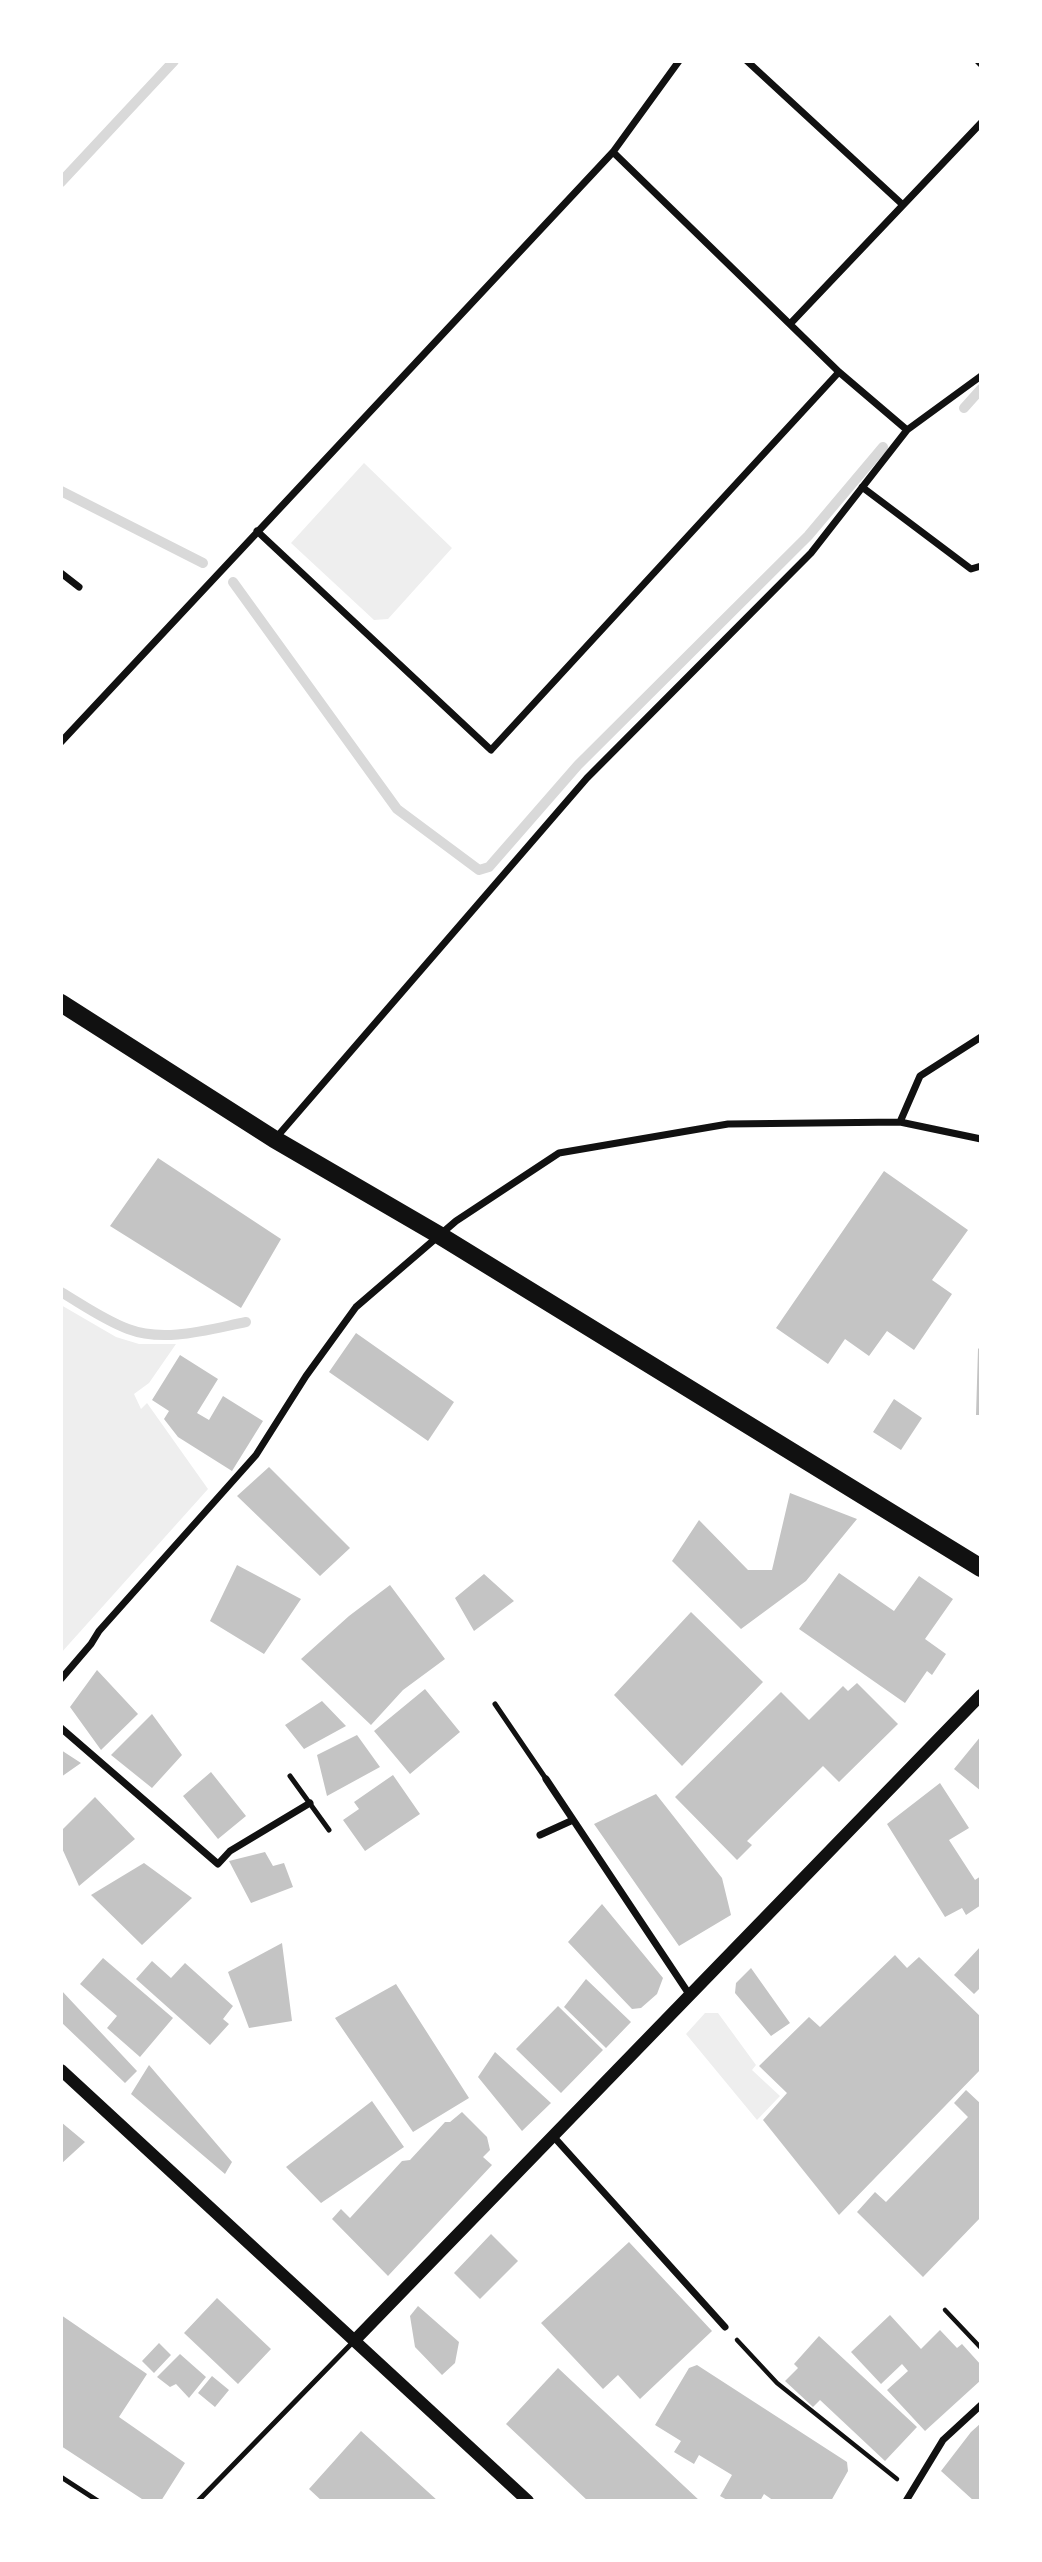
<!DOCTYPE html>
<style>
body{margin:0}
#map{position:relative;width:1042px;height:2562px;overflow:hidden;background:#fff;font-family:"Times New Roman",serif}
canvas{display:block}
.frame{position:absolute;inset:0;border:63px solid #fff;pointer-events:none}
</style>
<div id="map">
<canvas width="1042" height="2562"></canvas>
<div class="frame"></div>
</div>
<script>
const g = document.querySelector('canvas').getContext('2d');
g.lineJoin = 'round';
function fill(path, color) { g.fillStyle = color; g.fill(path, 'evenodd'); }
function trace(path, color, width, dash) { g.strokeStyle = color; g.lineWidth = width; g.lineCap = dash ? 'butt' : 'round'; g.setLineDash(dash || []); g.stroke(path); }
const green = new Path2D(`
 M364,463L452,548L388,619L374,620L291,543Z
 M61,1305L116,1337L139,1344H176L149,1383L134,1394L141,1409L147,1403L208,1489L61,1653Z
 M705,2013H718L756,2065L752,2070L780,2096L757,2120L686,2034Z`);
const stream = new Path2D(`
 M61,182L174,61
 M964,408L981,389
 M61,491L203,563
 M233,582L397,809L479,870L489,867L578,765L808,536L883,447
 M61,1292C83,1305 104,1320 128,1329C165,1343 210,1329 246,1322`);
const building = new Path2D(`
 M158,1158L281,1239L241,1308L110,1226Z
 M884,1171L968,1230L932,1280L952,1294L914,1350L887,1331L869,1356L845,1339L828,1364L776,1328Z
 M356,1333L454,1402L428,1441L329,1372Z
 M981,1346V1415H976L978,1349Z
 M180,1355L218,1379L197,1413L209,1420L223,1396L263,1421L232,1471L178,1437L164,1419L169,1411L152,1400Z
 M894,1399L922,1418L901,1450L873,1432Z
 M269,1467L350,1548L320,1576L237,1496Z
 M790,1493L857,1519L806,1581L741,1629L672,1561L699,1520L748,1570H772Z
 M237,1565L301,1599L264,1654L210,1621Z
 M839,1573L894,1611L919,1576L953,1599L925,1639L946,1654L932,1675L927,1671L905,1703L799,1629Z
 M484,1574L514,1601L474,1631L455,1598Z
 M390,1585L445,1659L403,1690L371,1725L301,1659L349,1616Z
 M691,1612L763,1682L682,1766L614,1695Z
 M97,1670L138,1714L101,1750L70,1707Z
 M857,1683L898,1724L839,1782L823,1766L747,1841L752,1845L737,1860L675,1797L781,1692L809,1720L843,1686L848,1691Z
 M425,1689L460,1732L410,1774L374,1731Z
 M322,1701L346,1726L304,1749L285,1725Z
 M152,1714L182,1755L152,1788L111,1755Z
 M357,1735L380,1767L327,1796L317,1755Z
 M981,1736V1791L954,1769Z
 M61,1750L81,1763L61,1777Z
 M211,1772L246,1816L218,1839L183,1796Z
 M393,1775L420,1814L365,1851L343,1820L359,1809L354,1802Z
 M940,1783L969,1828L949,1840L975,1880L981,1876V1905L966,1915L962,1908L945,1917L887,1824Z
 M656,1794L722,1878L731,1915L679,1946L594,1824Z
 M95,1797L135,1839L79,1886L61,1846V1831Z
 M265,1852L273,1866L284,1863L293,1887L251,1903L229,1861Z
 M144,1863L192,1898L142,1945L91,1895Z
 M602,1904L663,1978L657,1994L641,2008L632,2009L568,1942Z
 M282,1943L292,2021L249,2028L228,1972Z
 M981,1946V1987L974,1994L954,1975Z
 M895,1955L907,1968L919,1957L981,2017V2069L839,2215L763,2120L787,2093L759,2066L809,2017L820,2027Z
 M103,1958L173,2018L140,2057L107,2028L117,2016L80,1984Z
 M152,1961L171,1978L185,1963L233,2006L223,2019L229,2024L210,2045L136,1979Z
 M751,1968L790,2023L771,2036L735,1993L736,1983Z
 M586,1979L631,2022L606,2048L564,2007Z
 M396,1984L469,2098L413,2132L335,2018Z
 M61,1990L137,2071L125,2083L61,2022Z
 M558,2006L603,2050L561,2093L516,2049Z
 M495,2052L551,2103L522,2131L478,2077Z
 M149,2065L232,2162L225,2174L131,2094Z
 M966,2090L981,2104V2217L923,2277L857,2212L875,2192L886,2202L968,2117L954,2103Z
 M372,2101L404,2147L321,2203L286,2167Z
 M462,2112L487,2137L490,2150L483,2157L492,2165L388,2276L332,2219L341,2209L350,2218L402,2161L410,2160L445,2122H450Z
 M61,2122L85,2142L61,2164Z
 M491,2234L518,2261L480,2299L454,2273Z
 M629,2242L712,2331L640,2399L618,2375L603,2389L541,2323Z
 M217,2298L271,2349L238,2384L184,2333Z
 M418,2306L459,2342L455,2363L442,2375L415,2347L410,2316Z
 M61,2315L147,2374L119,2417L185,2463L161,2501H145L61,2446Z
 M890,2315L921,2349L940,2330L957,2348L962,2344L981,2365V2380L925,2431L887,2390L908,2371L902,2364L881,2384L851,2352Z
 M819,2336L917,2427L885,2461L820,2400L813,2407L785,2381L798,2368L794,2364Z
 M159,2343L171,2355L154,2373L142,2361Z
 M180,2354L206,2377L189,2398L176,2384L170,2387L157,2377Z
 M697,2365L847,2462L848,2471L831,2501H774L764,2494L760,2501H729L720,2496L732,2475L699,2455L694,2464L674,2452L681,2441L655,2425L689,2368Z
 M558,2368L700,2501H588L506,2424Z
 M212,2376L229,2390L215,2407L198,2393Z
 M981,2423V2501H974L941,2471L971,2432Z
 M361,2431L438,2501H322L309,2489Z`);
const path = new Path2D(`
 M945,2310L981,2348
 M737,2340L777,2383L897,2479`);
const service = new Path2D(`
 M495,1704L546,1779
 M290,1776L329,1830
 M61,2477L98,2501
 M198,2501L354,2341`);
const minor = new Path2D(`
 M747,61L903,205
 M978,61L981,64
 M613,152L839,372L907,430L981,376
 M790,324L981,123
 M862,487L971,569L981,566
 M257,531L491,750L839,372
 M61,573L79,587
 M61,742L613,152L679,61
 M900,1122L920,1076L981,1037
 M275,1139L587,778L811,553L907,430
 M61,1679L91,1644L99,1631L256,1455L306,1376L356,1307L456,1221L559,1153L728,1124L900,1122L981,1139
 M61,1728L218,1864L230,1851L310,1803
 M546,1779L689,1994
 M540,1835L573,1820
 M553,2136L725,2327
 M906,2501L943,2440L981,2405`);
const tertiary = new Path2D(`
 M61,2070L528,2501
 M354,2341L981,1695`);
const primary = new Path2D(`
 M61,1003L274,1139L439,1235L981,1568`);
fill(green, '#eee');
trace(stream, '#d9d9d9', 10);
fill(building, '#c4c4c4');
trace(path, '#111', 4.5);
trace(service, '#111', 5);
trace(minor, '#111', 7);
trace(tertiary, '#111', 12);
trace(primary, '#111', 18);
</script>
